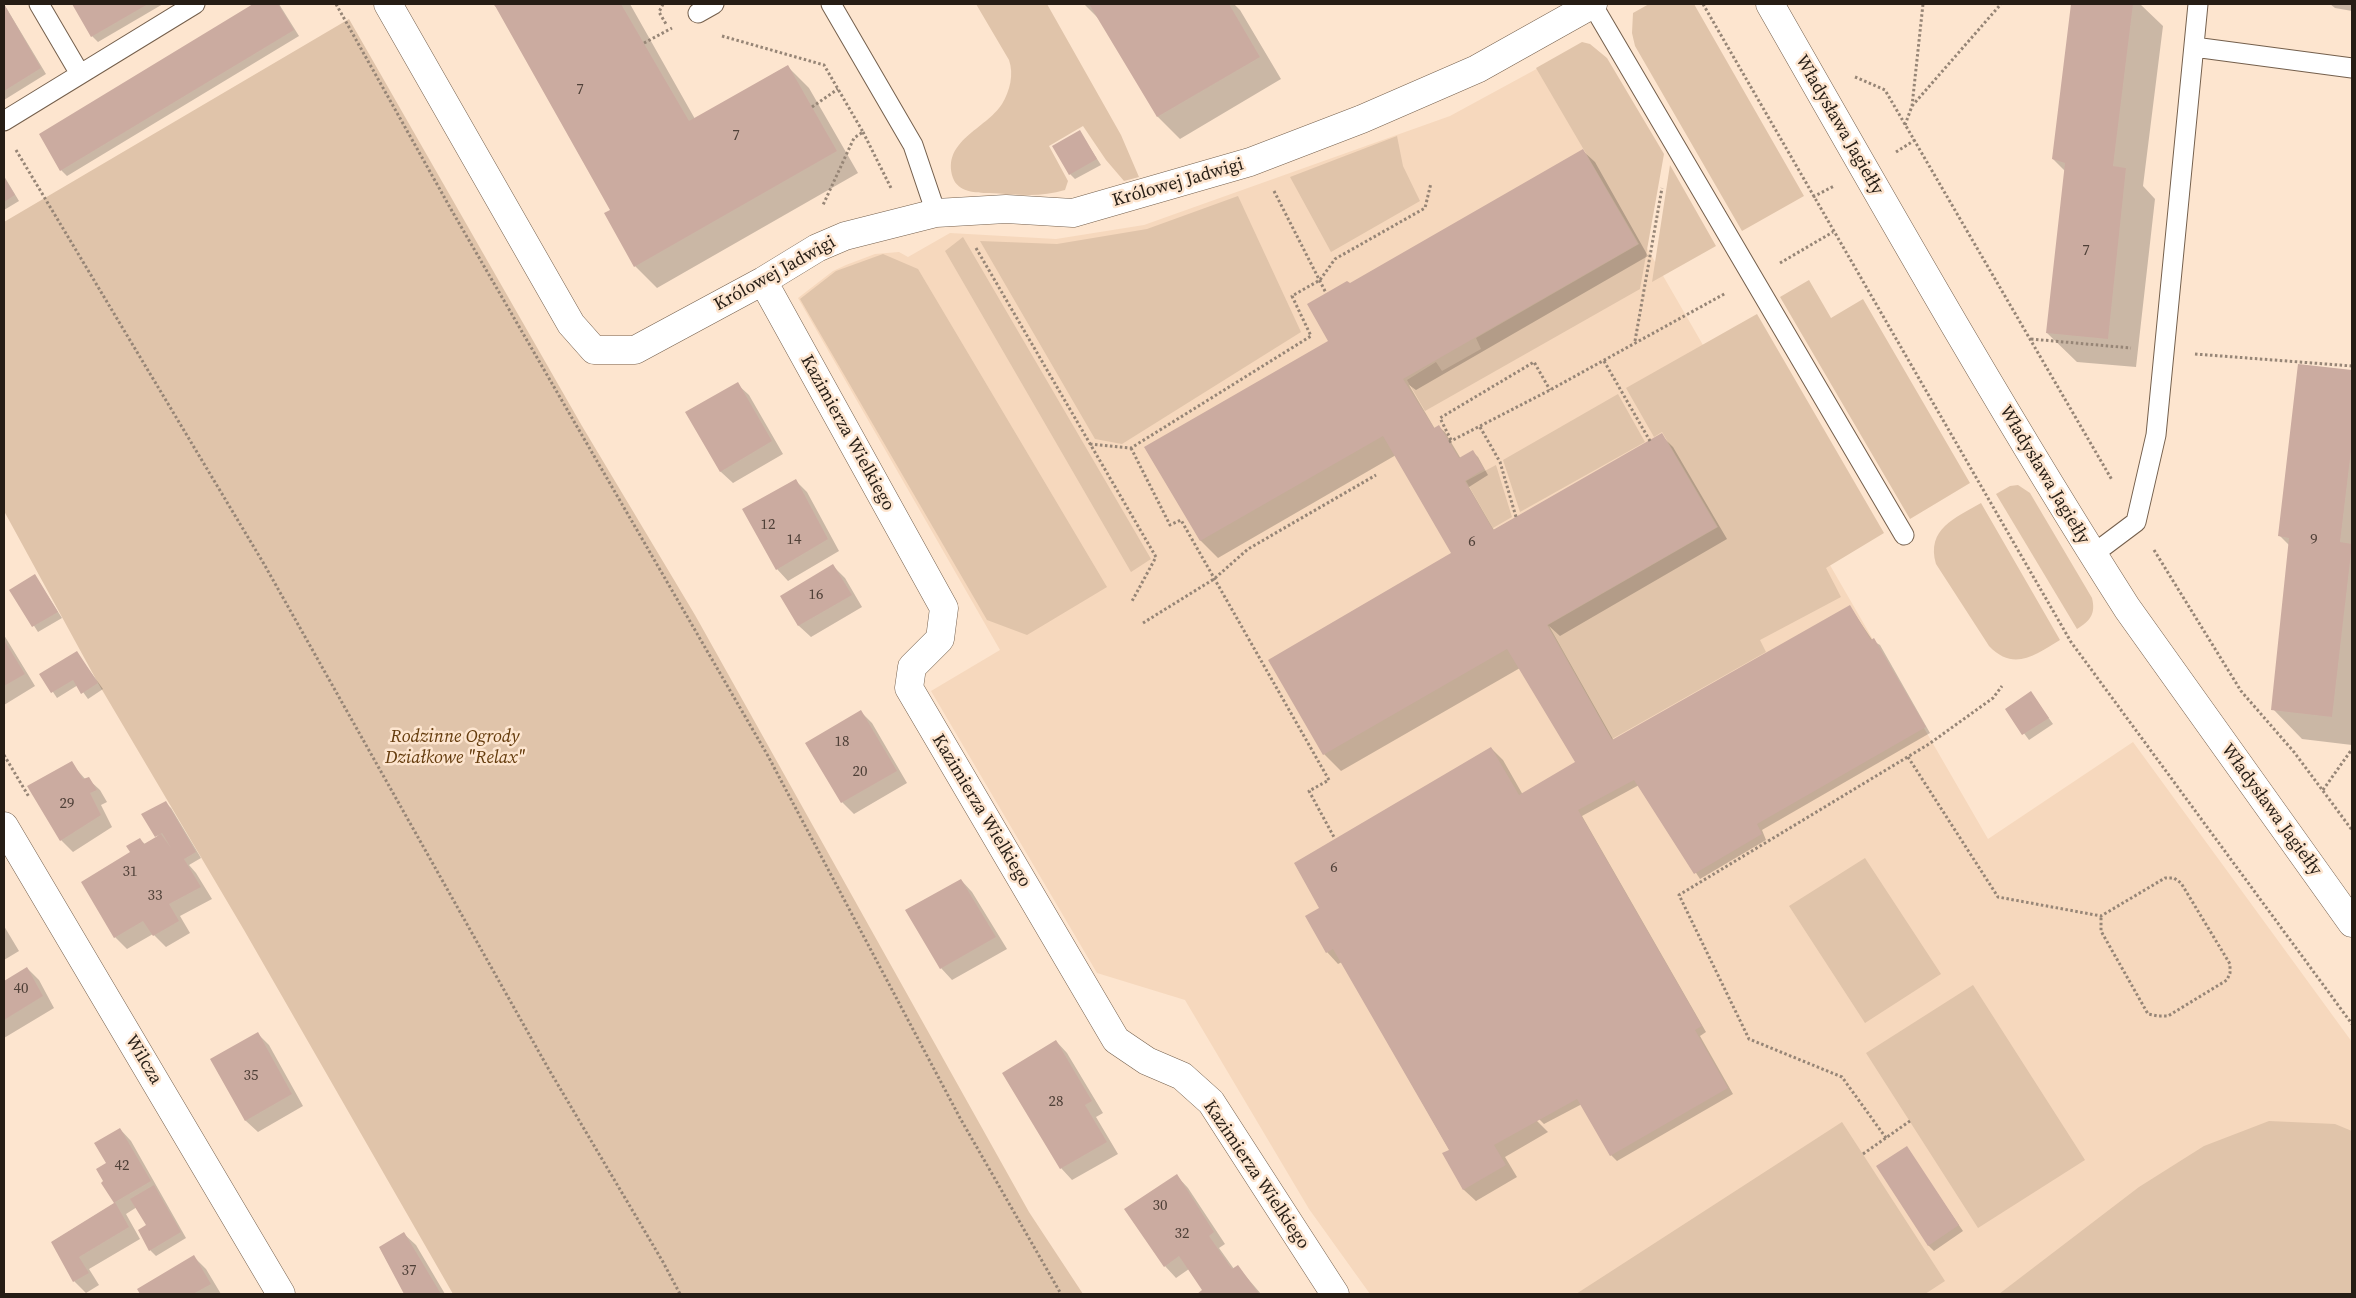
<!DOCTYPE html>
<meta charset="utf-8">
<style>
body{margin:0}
#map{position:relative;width:2356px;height:1298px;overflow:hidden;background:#fde5cf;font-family:"Source Serif 4",serif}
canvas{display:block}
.frame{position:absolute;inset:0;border:5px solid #261d15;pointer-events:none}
</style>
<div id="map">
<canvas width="2356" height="1298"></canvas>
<div class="frame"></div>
</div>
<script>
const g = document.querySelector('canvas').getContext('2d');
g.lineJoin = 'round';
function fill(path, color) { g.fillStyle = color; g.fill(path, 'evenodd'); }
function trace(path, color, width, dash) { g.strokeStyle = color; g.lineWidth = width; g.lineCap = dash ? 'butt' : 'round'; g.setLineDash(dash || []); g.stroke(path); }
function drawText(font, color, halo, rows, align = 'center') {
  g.font = font + ' "Source Serif 4",serif'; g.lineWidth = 5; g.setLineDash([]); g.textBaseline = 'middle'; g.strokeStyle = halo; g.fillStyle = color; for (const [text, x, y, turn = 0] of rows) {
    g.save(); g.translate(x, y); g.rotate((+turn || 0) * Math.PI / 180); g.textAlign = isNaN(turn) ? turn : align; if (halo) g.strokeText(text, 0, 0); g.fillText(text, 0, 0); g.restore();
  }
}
const built = new Path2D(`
 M1542,66L1988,839L2133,742L2352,1042V1294H1370L1309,1209L1185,1000L1097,973L931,691L1000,650L798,298L833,271L846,265L875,254L899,252L908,257L950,233L1056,239L1144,225L1450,116Z`);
const green = new Path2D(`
 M976,4H1047L1121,135L1139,177L1124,181L1106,160L1083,126L1049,146L1068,181L1065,190C1040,198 1015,194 989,193C976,193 958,192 953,178C941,141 986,129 1002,104C1010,91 1014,74 1009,60Z
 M1649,4H1694L1804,196L1742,231L1635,46L1632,33L1633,13Z
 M349,19L582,426L695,615L1029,1212L1083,1294H453L244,930L98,683L4,511V222Z
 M1582,42L1590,44L1607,58L1664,154L1640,289L1425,411L1407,380L1436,362L1442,371L1481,349L1476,338L1639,244L1536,68Z
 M1397,136L1403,166L1420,201L1331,252L1290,177Z
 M1670,165L1716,246L1652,282Z
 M1238,196L1301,332L1122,444L1095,439L980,241L1057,244L1147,229Z
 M963,237L1151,559L1131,572L945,251Z
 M883,254L918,269L1107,587L1027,635L987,620L800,299L836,271Z
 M1809,280L1831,318L1863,299L1970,483L1910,519L1780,297Z
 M1757,314L1884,533L1826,568L1841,597L1760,640L1766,652L1612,739L1548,625L1718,527L1662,432L1654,437L1626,388Z
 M1618,394L1645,442L1520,512L1503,460Z
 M1496,465L1512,517L1493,528L1466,481Z
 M2018,485L2030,493L2092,598C2096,614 2090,621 2077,629L1996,494L2010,486Z
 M1981,503L2060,640C2035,655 2014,672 1989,646L1936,564C1926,529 1955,518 1981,503Z
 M1865,858L1941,974L1865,1023L1789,906Z
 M1973,985L2085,1160L1978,1228L1866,1053Z
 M2269,1121L2335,1124L2352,1131V1294H1999L2139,1187L2204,1146Z
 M1842,1122L1945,1281L1925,1294H1576Z`);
const shadow = new Path2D(`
 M4,4L46,74L4,100Z
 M74,4H163L98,42L92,36Z
 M255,4H279L299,36L67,176L61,170L41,134Z
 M493,4H630L695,119L787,66L809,88L858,173L657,288L635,266L612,210L500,11Z
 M1084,4H1234L1240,10L1281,79L1180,139L1158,117L1100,20Z
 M2072,4H2140L2163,26L2143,186L2155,199L2136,367L2077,362L2047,333L2065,171L2053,159Z
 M2330,4H2352V11L2335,8Z
 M1080,132L1101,165L1075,179L1070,174Z
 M1583,151L1595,162L1648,256L1416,390L1409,385L1435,429L1439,427L1445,432L1461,459L1473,452L1478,457L1488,475L1469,487L1494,530L1661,435L1673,447L1727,539L1560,636L1549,626L1614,741L1850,607L1873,641L1880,645L1930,733L1762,830L1766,840L1700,879L1639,785L1582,816L1706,1032L1700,1036L1733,1094L1617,1161L1611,1155L1582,1104L1544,1124L1534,1114L1532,1116L1548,1132L1505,1157L1517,1177L1476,1201L1464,1190L1444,1154L1450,1151L1342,962L1338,964L1327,952L1321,908L1491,748L1503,760L1523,795L1577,763L1520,668L1341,771L1324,754L1456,560L1396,455L1218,558L1201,541L1146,447L1333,348Z
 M4,176L19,201L4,210Z
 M2299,365L2352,371V745L2302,739L2273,709L2289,545L2279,535Z
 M737,384L749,395L783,454L733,483L721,472L687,413Z
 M796,481L807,492L839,551L788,581L777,569Z
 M833,566L845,578L862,607L811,637L799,626L782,596Z
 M35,576L62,618L38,632L11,590Z
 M4,635L35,686L4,705Z
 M77,653L103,689L88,699L78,685L57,698L41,674Z
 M2031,693L2053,724L2029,740L2006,709Z
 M861,712L872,723L907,783L854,814L842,802Z
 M71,763L86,780L88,779L100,790L107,802L101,805L112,827L73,852L61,840L29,786Z
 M165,802L171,808L201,858L189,865L196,873L212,899L180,916L190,933L166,947L153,934L127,949L115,937L131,853L140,840L145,844L157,837Z
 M961,880L972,892L1007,949L952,980L941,968Z
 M4,926L19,951L4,960Z
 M27,968L39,980L54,1008L4,1038V982Z
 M258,1034L269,1045L303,1106L258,1132L246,1121L212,1059Z
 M1056,1041L1067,1053L1103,1113L1096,1117L1118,1154L1072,1180L1061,1168Z
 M120,1129L131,1141L186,1238L156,1256L150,1250L148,1225L137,1207L126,1214L140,1239L89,1269L99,1285L86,1293L74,1281L52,1242L115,1203L105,1181L108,1164Z
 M1906,1148L1963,1231L1934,1251L1928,1245Z
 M1177,1176L1188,1188L1225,1244L1219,1248L1234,1269L1238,1267L1261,1294H1199L1204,1291L1189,1269L1176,1278L1165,1266Z
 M404,1234L416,1245L445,1294H405L380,1248Z
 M194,1257L206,1269L221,1294H142L139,1289Z`);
const building = new Path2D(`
 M4,4L41,68L4,91Z
 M72,4H148L91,37Z
 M253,4H278L294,30L60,171L39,134Z
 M494,4H621L689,121L788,65L837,151L634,267L604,213L610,210Z
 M1089,4H1229L1260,57L1157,117Z
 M2071,4H2133L2113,166L2126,168L2108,339L2046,333L2065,163L2052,159Z
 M1080,130L1097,159L1069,175L1052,146Z
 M1583,149L1638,244L1403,379L1434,428L1439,425L1459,458L1473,450L1484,469L1465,481L1493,530L1662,433L1717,527L1547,625L1612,740L1850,605L1871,640L1874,638L1926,727L1757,824L1762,834L1694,874L1634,780L1578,810L1702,1026L1695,1030L1728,1088L1610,1156L1577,1099L1494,1145L1506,1165L1463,1190L1442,1153L1449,1150L1333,949L1326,953L1305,916L1319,908L1294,863L1491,747L1519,795L1575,762L1507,649L1323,755L1268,660L1451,553L1383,436L1200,541L1144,447L1328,341L1307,304L1347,281L1350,283Z
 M4,177L15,195L4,202Z
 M2298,364L2352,370V442L2340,542L2352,544L2332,717L2271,710L2289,538L2278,536Z
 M738,382L772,441L720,472L685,412Z
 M796,479L828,539L776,570L742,509Z
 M833,564L852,595L798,626L780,596Z
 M35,574L58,612L32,627L9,590Z
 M4,640L25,674L4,686Z
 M77,651L98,683L81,694L73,680L51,693L39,674Z
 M2031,691L2049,718L2022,735L2005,709Z
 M861,710L897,771L841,803L805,743Z
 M72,761L83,779L89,777L97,790L90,793L101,815L60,841L27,786Z
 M166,801L196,852L184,859L201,887L169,904L179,921L153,936L143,921L114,938L81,882L130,852L126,846L140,838L144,844L161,834L171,848L162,833L155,837L141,814Z
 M961,879L996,937L940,969L905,910Z
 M27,967L43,996L4,1020V981Z
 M258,1032L292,1094L245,1121L210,1059Z
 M1056,1040L1092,1101L1085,1105L1107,1142L1060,1169L1002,1073Z
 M120,1128L151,1181L115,1202L129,1227L79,1257L89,1273L73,1282L51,1242L114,1203L101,1183L103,1181L96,1169L106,1163L94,1143Z
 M1907,1146L1959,1225L1928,1246L1876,1166Z
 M1177,1174L1214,1232L1209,1236L1232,1269L1238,1265L1259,1294H1197L1202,1290L1179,1256L1164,1267L1124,1209Z
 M154,1185L181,1232L149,1251L138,1230L146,1225L130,1199Z
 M404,1232L441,1294H404L379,1247Z
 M194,1255L211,1284L193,1294H140L137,1289Z`);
const path = new Path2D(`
 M336,4L452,211L768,756L960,1118L1061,1294
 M663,4L659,12L666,24
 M1703,4L2071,642L2352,1024
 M722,36L824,65L863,132L854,138L823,205
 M644,43L672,28
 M1855,77L1885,90L2112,480
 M1912,106L2001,4
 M812,107L838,89
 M1905,125L1912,106L1923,4
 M863,132L891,188
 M16,150L264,564L548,1068L663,1262L680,1294
 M1896,152L1915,140
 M1274,191L1326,293
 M1813,197L1834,186
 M976,248L1156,557L1131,603
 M1780,263L1833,232
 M2031,339L2131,348
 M1635,341L1662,188
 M2195,354L2352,366
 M1604,361L1650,441
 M1480,427L1500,462L1516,517
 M1451,440L1440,418L1534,362L1550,390
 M1449,442L1550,390L1726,293
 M1090,444L1131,448L1311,336L1292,296L1320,280L1335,259L1425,208L1431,183
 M1131,448L1170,525L1181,520L1329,780L1309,791L1335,839
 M2154,550L2241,691L2294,752L2352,830
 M1143,623L1214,579L1248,549L1376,475
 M4,755L29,797
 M1908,757L1998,897L2101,916L2165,878H2174L2181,883L2230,964V973L2227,980L2168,1016H2158L2148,1014L2101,931V916
 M2323,790L2352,749
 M1886,1138L1842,1077L1749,1039L1679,895L1929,744L1993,698L2002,686
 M1863,1154L1910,1121`);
const lane = new Path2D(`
 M39,4L80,74
 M831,4L913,145L936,213
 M1592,4L1904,535
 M698,13L714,4
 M2194,47L2352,68
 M4,121L195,4
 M2092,555L2136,522L2156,435L2198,4`);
const street = new Path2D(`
 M388,4L571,324L594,350H635L763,281L817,248L845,236L936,213L1006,209L1073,213L1250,162L1362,119L1477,69L1593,4
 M1770,4C1886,207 2001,411 2127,608L2352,923
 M763,281L944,608L940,639L912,667L909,688L1116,1040L1147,1061L1182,1076L1211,1102L1335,1294
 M4,826L281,1294`);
const numberNames = [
 ["7",580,90],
 ["7",736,136],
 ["7",2086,251],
 ["12",768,525],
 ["14",794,540],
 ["9",2314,540],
 ["6",1472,542],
 ["16",816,595],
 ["18",842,742],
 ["20",860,772],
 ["29",67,804],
 ["6",1334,868],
 ["31",130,872],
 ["33",155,896],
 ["40",21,989],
 ["35",251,1076],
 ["28",1056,1102],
 ["42",122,1166],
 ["30",1160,1206],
 ["32",1182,1234],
 ["37",409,1271]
];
const streetNames = [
 ["Władysława Jagiełły",1839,125,60],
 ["Królowej Jadwigi",1178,183,-16],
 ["Królowej Jadwigi",775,274,-29],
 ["Kazimierza Wielkiego",847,433,61],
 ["Władysława Jagiełły",2044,475,59],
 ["Władysława Jagiełły",2271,810,54],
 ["Kazimierza Wielkiego",981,811,59],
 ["Wilcza",143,1060,59],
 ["Kazimierza Wielkiego",1256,1175,56]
];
const parkNames = [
 ["Rodzinne Ogrody",455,737],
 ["Działkowe \"Relax\"",455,758]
];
fill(built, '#f6d8bd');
fill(green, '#e0c4aa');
fill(shadow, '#0003');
fill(building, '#cbaba0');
trace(lane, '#745f4c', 21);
trace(street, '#745f4c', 29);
trace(path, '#968576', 3, [2.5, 2.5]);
trace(lane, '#fff', 19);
trace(street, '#fff', 28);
drawText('15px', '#4f4038', null, numberNames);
drawText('18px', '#261d15', '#fde5cf', streetNames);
drawText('italic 18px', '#643b0c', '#fde5cf', parkNames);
</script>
